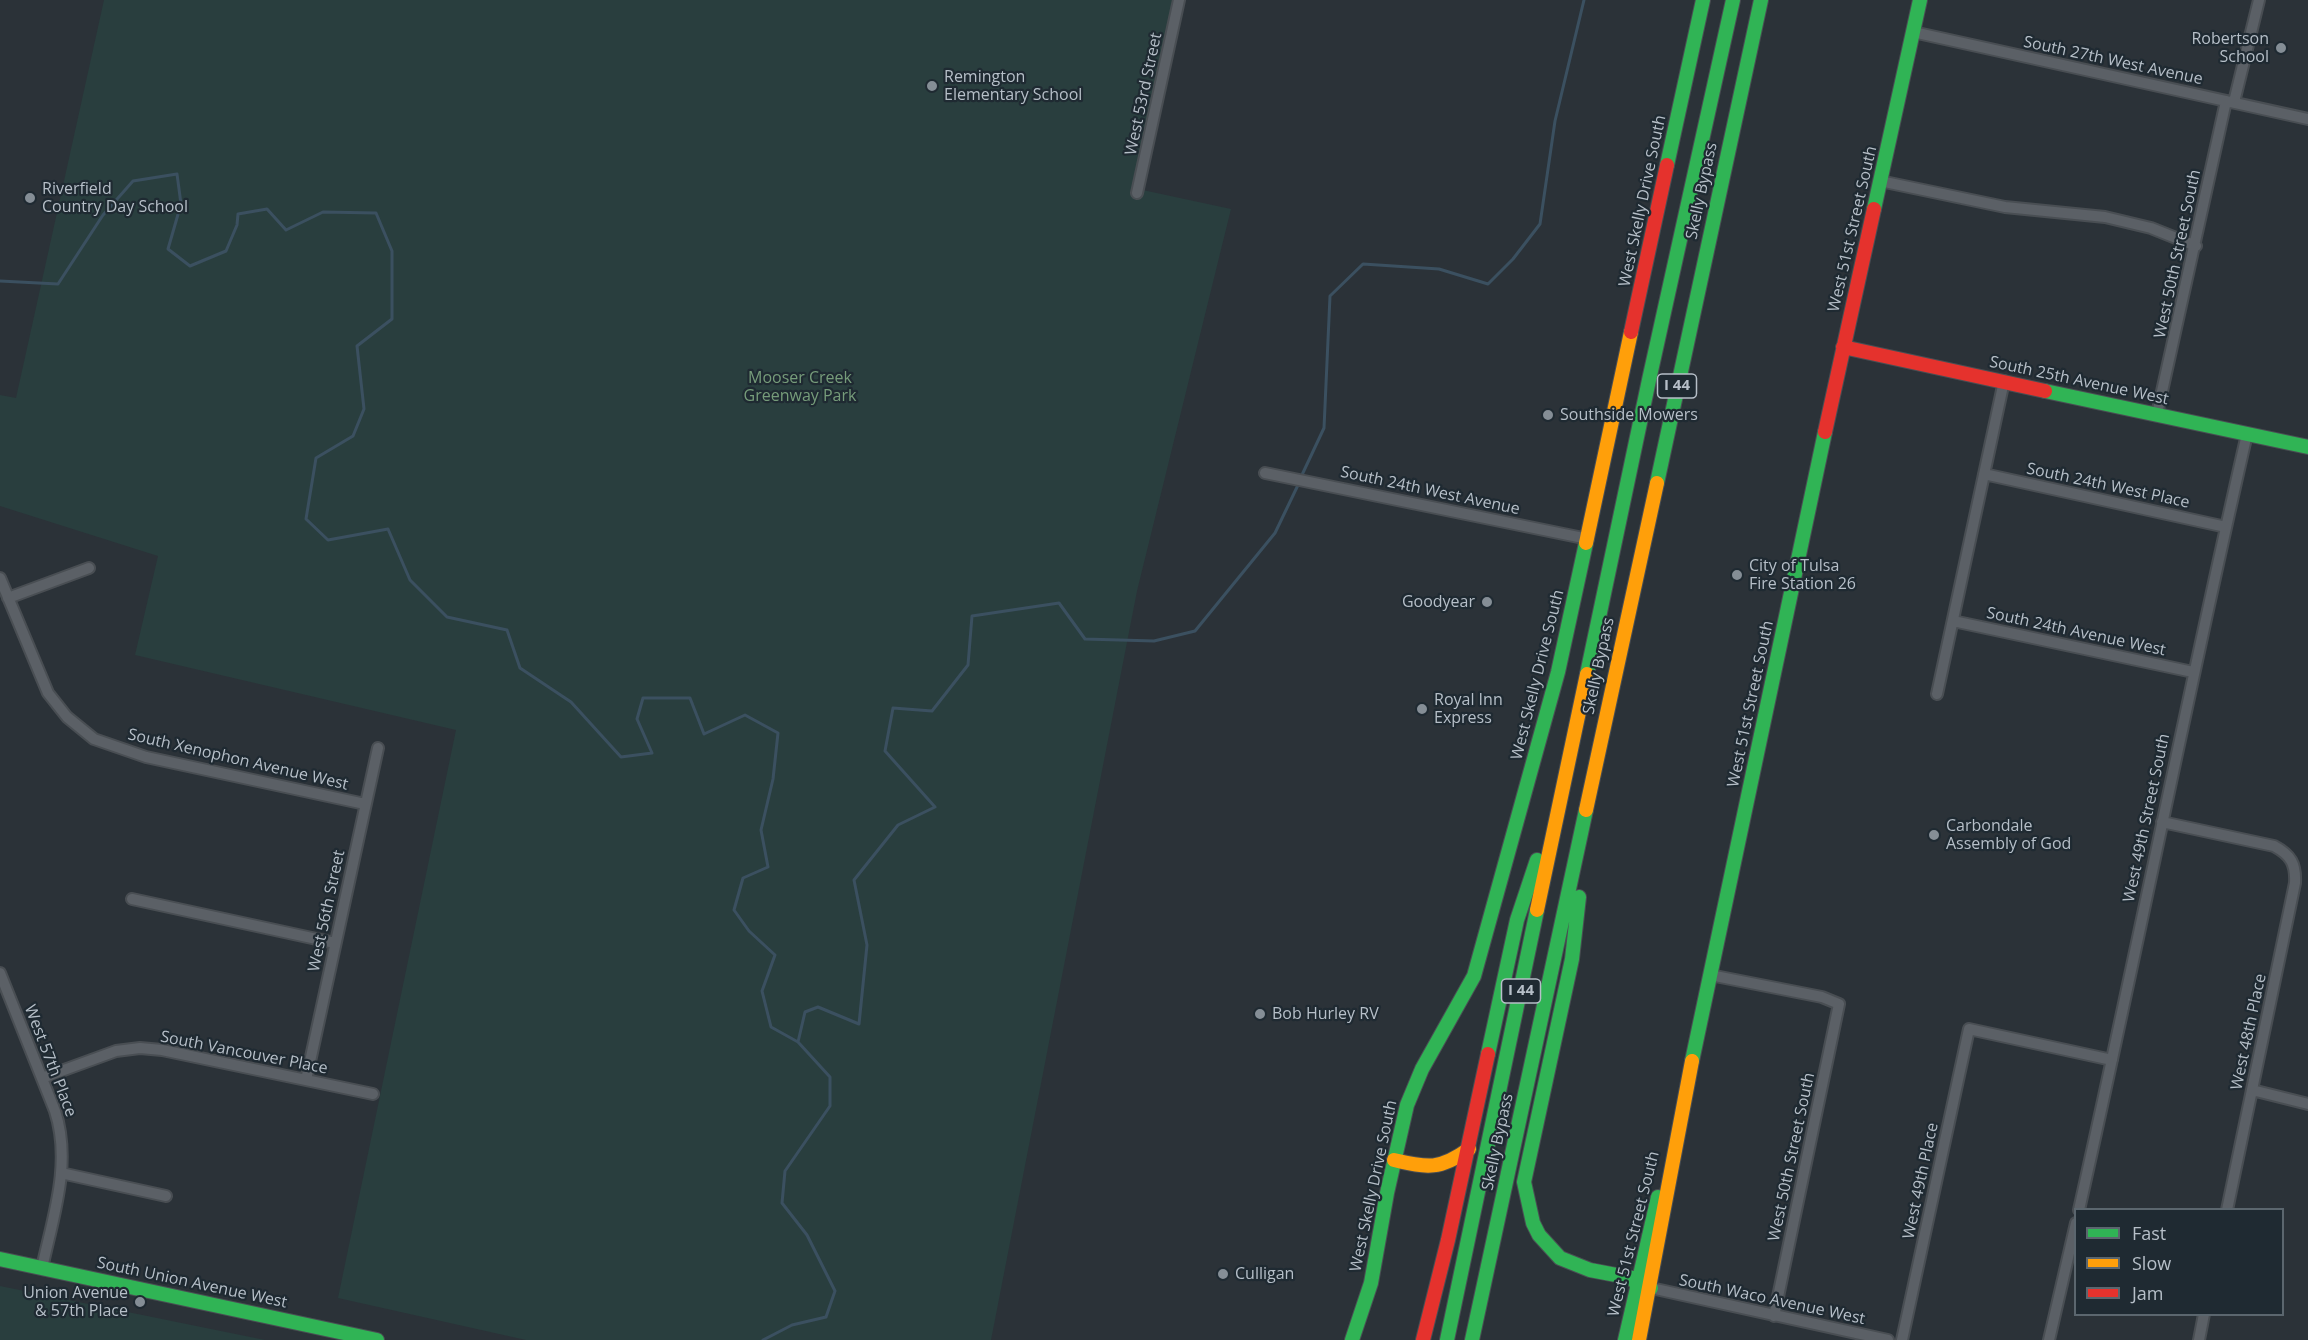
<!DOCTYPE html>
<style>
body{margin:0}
#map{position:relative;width:2308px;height:1340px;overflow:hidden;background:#2b3238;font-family:"Open Sans",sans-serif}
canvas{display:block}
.legend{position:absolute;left:2074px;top:1208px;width:210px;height:108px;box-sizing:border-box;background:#1f2a32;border:2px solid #5b666e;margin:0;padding:8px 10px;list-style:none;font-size:18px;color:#b6bfc8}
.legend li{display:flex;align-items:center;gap:12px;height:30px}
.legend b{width:30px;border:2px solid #5b666e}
</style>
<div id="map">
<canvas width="2308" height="1340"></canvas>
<ul class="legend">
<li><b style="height:8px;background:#30b455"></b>Fast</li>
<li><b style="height:8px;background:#ff9f0a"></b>Slow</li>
<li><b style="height:8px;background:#e5322d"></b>Jam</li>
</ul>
</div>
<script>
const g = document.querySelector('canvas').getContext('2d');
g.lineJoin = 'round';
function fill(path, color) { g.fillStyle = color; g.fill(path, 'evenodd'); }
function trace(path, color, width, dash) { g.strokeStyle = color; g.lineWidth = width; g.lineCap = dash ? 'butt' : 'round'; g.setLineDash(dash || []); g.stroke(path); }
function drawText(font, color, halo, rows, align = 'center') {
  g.font = font + ' "Open Sans",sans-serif'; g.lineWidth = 4.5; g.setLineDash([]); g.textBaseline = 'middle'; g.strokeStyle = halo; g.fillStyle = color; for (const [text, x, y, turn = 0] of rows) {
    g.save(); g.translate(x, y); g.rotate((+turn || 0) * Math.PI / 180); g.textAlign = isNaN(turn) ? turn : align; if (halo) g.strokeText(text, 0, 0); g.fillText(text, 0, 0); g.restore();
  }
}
const green = new Path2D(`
 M104,0H1182L1138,189L1231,209L1137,591L991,1340H526L338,1298L456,730L135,655L158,556L0,506V395L16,398Z
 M0,1286L265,1340H0Z`);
const stream = new Path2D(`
 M0,281L58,284L103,215L133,181L177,174L181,204L168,249L190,266L226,251L237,225L238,214L267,209L286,230L323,212L376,213L392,251V319L357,346L364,409L353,436L316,458L306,519L328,540L388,529L410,580L447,617L507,630L520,668L571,702L621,757L652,753L637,719L643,698H690L704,734L745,715L778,733L773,779L761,830L768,867L743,878L734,910L749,931L775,955L762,991L771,1027L798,1042L830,1077V1106L785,1171L782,1203L807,1235L835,1291L826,1317L792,1325L763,1340
 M1301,477L1324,428L1330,296L1363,264L1439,269L1488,284L1513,259L1540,224L1555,121L1584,0
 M798,1042L805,1012L818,1007L859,1024L867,945L854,880L898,825L935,807L885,751L893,708L932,711L968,665L972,616L1059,603L1085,639L1154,641L1195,631L1275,533L1299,483`);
const street = new Path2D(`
 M1913,32L2308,119
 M2234,102L2259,0
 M1880,181L2005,207L2105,217L2151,228L2196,246
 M1137,193L1179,0
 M2157,414L2226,101
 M1265,473L1588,539
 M1984,474L2226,527
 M0,578L48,693L67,717L94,739L146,757L365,804
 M8,598L89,568
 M1953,621L2193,672
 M1937,694L2004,381
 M2162,822L2274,846C2291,855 2296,864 2295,883L2227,1210
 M132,899L335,943
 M0,973L55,1111C72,1163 53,1217 42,1268
 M1710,975L1822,997L1839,1004L1774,1316
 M42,1078L116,1051L140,1048L162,1050L373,1094
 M306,1080L378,748
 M2252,1090L2308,1104
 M61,1173L166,1196
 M2079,1210C2137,951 2188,692 2247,434
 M1651,1288L1888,1340
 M1902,1340L1969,1029L2112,1060
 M2049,1340L2076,1223
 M2199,1340L2204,1314`);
const fast = new Path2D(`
 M1667,165L1703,0
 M1874,209L1920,0
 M2045,391L2308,447
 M1657,483L1761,0
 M1587,674L1649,380L1733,0
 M1579,897L1572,959L1524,1182L1533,1223L1539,1235L1560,1258L1590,1270L1632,1278L1637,1285L1651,1288
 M1488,1054L1517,920L1537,860
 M1692,1061L1825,432
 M0,1259L377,1340
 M1352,1340L1371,1283L1387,1193L1407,1105L1422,1069L1474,976L1558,672L1586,543
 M1447,1340L1537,910
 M1472,1340L1586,810
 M1625,1340L1658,1197`);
const slow = new Path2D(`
 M1586,543L1631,332
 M1586,810L1657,483
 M1537,910L1587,674
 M1394,1160C1428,1168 1440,1170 1469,1149
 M1639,1340L1692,1061`);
const jam = new Path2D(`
 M1631,332L1667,165
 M1843,347L2045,391
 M1825,432L1874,209
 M1423,1340L1448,1240L1488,1054`);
const markers = [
 [2281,48,6,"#858e96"],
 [932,86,6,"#858e96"],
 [30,198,6,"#858e96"],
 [1548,415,6,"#858e96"],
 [1737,575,6,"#858e96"],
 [1487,602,6,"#858e96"],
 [1422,709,6,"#858e96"],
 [1934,835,6,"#858e96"],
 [1260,1014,6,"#858e96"],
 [1223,1274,6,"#858e96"],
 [140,1302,6,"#858e96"]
];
const shields = [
 [1677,386,39],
 [1521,991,39]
];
const shieldNames = [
 ["I 44",1677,386],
 ["I 44",1521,991]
];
const poiNames = [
 ["Robertson",2269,39,"right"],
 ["School",2269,57,"right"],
 ["Remington",944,77],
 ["Elementary School",944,95],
 ["Riverfield",42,189],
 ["Country Day School",42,207],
 ["Southside Mowers",1560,415],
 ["City of Tulsa",1749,566],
 ["Fire Station 26",1749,584],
 ["Goodyear",1475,602,"right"],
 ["Royal Inn",1434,700],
 ["Express",1434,718],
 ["Carbondale",1946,826],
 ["Assembly of God",1946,844],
 ["Bob Hurley RV",1272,1014],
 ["Culligan",1235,1274],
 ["Union Avenue",128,1293,"right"],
 ["& 57th Place",128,1311,"right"]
];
const streetNames = [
 ["South 27th West Avenue",2113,61,12],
 ["West 53rd Street",1144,94,-78],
 ["Skelly Bypass",1702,191,-78],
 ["West Skelly Drive South",1643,201,-78],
 ["West 51st Street South",1853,229,-77],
 ["West 50th Street South",2178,254,-78],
 ["South 25th Avenue West",2079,381,12],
 ["South 24th West Place",2108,486,12],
 ["South 24th West Avenue",1430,491,12],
 ["South 24th Avenue West",2076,632,12],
 ["Skelly Bypass",1599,666,-78],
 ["West Skelly Drive South",1538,675,-76],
 ["West 51st Street South",1751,704,-78],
 ["South Xenophon Avenue West",238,760,13],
 ["West 49th Street South",2147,818,-78],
 ["West 56th Street",327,911,-78],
 ["West 48th Place",2249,1032,-78],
 ["South Vancouver Place",244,1053,11],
 ["West 57th Place",50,1061,69],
 ["Skelly Bypass",1498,1142,-78],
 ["West 50th Street South",1792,1157,-78],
 ["West 49th Place",1921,1181,-78],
 ["West Skelly Drive South",1374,1186,-78],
 ["West 51st Street South",1634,1234,-76],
 ["South Union Avenue West",192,1283,12],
 ["South Waco Avenue West",1772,1300,12]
];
const parkNames = [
 ["Mooser Creek",800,378],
 ["Greenway Park",800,396]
];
fill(green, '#293e3e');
trace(stream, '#3b5060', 3);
trace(street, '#494e53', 14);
trace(fast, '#494e53', 16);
trace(slow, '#494e53', 16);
trace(jam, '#494e53', 16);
trace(street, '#5b6066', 10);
trace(fast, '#30b455', 14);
trace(slow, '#ff9f0a', 14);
trace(jam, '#e5322d', 14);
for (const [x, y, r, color] of markers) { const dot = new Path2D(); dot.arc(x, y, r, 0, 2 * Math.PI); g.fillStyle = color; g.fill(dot); trace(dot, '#1f2a32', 2); }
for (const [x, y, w] of shields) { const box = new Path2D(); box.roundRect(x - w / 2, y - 12, w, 24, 4.5); g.fillStyle = '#1f2a32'; g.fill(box); trace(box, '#b6bfc8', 1.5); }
drawText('bold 15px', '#b6bfc8', null, shieldNames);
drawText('16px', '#b6bfc8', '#1f2a32', poiNames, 'left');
drawText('16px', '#b6bfc8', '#1f2a32', streetNames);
drawText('16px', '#769c7a', '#1f2a32', parkNames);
</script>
